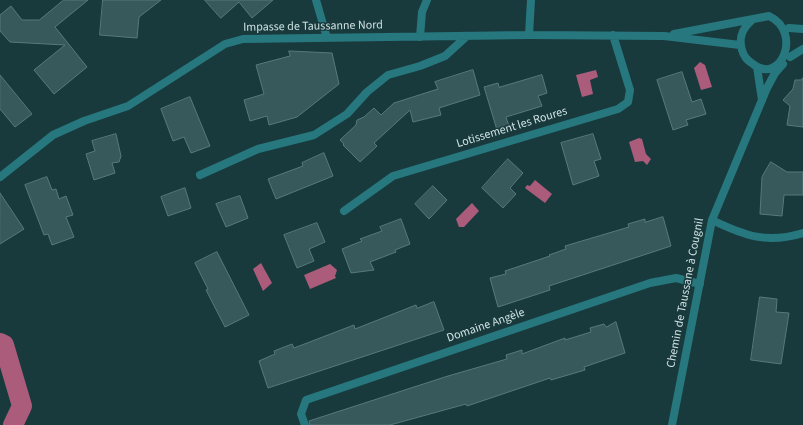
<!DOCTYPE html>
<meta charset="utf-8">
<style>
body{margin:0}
canvas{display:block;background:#193a3d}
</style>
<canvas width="803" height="425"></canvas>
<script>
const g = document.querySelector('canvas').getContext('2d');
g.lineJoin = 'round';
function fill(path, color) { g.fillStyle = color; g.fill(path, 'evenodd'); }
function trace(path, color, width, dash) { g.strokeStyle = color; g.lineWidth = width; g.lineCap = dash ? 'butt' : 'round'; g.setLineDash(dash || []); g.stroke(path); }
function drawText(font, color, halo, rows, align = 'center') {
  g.font = font + ' "Source Sans 3",sans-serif'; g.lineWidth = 3; g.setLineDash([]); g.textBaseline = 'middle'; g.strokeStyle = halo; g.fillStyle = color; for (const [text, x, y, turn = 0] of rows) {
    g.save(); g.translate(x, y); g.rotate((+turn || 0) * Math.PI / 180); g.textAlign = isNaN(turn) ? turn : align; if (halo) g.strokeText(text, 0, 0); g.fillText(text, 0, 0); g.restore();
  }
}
const water = new Path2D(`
 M700,62L705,65L712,87L701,90L694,68Z
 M596,70L598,77L590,80L593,94L582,97L576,75Z
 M639,138L642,139L646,154L651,159L647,165L643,161L635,162L629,142Z
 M535,180L552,194L545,203L525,188L527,185L530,186Z
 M472,203L479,211L464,227H459L456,219Z
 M261,263L272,283L263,291L253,269Z
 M330,264L337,270L335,276L336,278L310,289L304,275Z`);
const canal = new Path2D(`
 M0,343L4,345L22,406L13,425`);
const building = new Path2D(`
 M64,0H88L55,27L87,67L54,94L34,70L65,45L10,42L0,31V15L11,6L22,20H39Z
 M103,0H161L139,17L137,38L100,35Z
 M205,0H273L252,18L239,2L221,18Z
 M289,51L332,53L339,84L297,117L269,125L267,116L250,121L244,100L264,94L256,65L290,56Z
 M473,70L480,95L439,108L441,115L413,122L410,110L374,143L377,146L360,162L343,145L344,144L340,140L356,125L357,120L364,117L374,108L381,115L394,103L438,89L435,82Z
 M682,72L692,102L701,99L706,114L686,120L688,125L673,130L657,80Z
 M0,75L32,114L15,127L0,109Z
 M542,75L547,93L538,96L542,106L506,117L509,126L497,130L484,87L498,83L499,87Z
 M803,78V127L787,125L790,106L783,100L793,89L795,80H801Z
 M190,97L210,146L191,153L184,137L173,141L161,109Z
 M116,134L121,156L119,162L112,163L115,173L94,180L86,154L95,151L92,141Z
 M593,134L601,159L594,161L599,176L573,185L561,143Z
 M324,153L333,176L276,199L268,179L303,166L302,163Z
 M508,159L523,173L510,188L516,194L503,208L482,188Z
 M771,162L787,172H803V195H784L782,216L760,214L762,177Z
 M47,177L52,190L56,189L59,199L66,196L73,215L66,217L74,237L52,245L48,234L44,235L25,185Z
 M433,186L447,200L429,219L415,204Z
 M185,188L191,208L168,216L161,197Z
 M0,193L24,229L0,244Z
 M240,196L248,218L226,227L216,204Z
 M663,217L671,246L549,286L550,290L498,307L490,278L506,274L505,271L550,256L549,255L566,249L565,246L629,227L628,224L645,219V222Z
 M401,219L410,244L395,250L396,252L370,262L374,270L351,273L342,249L362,241L360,239L382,231L380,227Z
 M317,223L325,242L309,249L314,261L297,268L284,235Z
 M217,252L249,315L225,327L206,290L208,289L195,263Z
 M760,297L777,299L776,312L789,313L781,364L751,360Z
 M434,302L444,330L268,388L259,361L275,354L274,351L292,344L294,348L354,325L355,329L416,305L417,308Z
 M616,322L625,353L584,367L585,370L551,380L550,378L467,406L466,404L390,425H310L309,421L448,376L507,359L506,355L522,350V354L565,338V340L591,332L590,328L604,324L606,327Z`);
const minor = new Path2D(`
 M316,0L327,38
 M789,28L803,29
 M674,34L769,16C803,32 781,86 753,64C747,60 744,57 742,50C738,37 743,28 752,20
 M529,35L531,0
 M420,37L422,12L427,0
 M790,57L803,49
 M757,67L762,100
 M200,175L258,149L314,135L347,114L367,92L388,75L420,66L445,56L467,36
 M0,177L53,135L84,121L128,106L225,44L243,39L529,35L664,36L740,45
 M344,211L393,176L618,109L628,102L630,90L613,35
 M712,220C745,236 767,244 803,233
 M305,425L301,414L306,400L650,283L676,278L700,284
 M672,425L712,220L767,88L775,73L783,64`);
const streetNames = [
 ["Impasse de Taussanne Nord",313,27,-1],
 ["Lotissement les Roures",512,128,-17],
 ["Chemin de Taussane à Cougnil",686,293,-79],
 ["Domaine Angèle",486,326,-19]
];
fill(water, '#ab5c7a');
trace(canal, '#ab5c7a', 20);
fill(building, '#37595b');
trace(building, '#56797c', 1);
trace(minor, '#27787e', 8);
drawText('12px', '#cee1e2', '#193a3d', streetNames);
</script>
